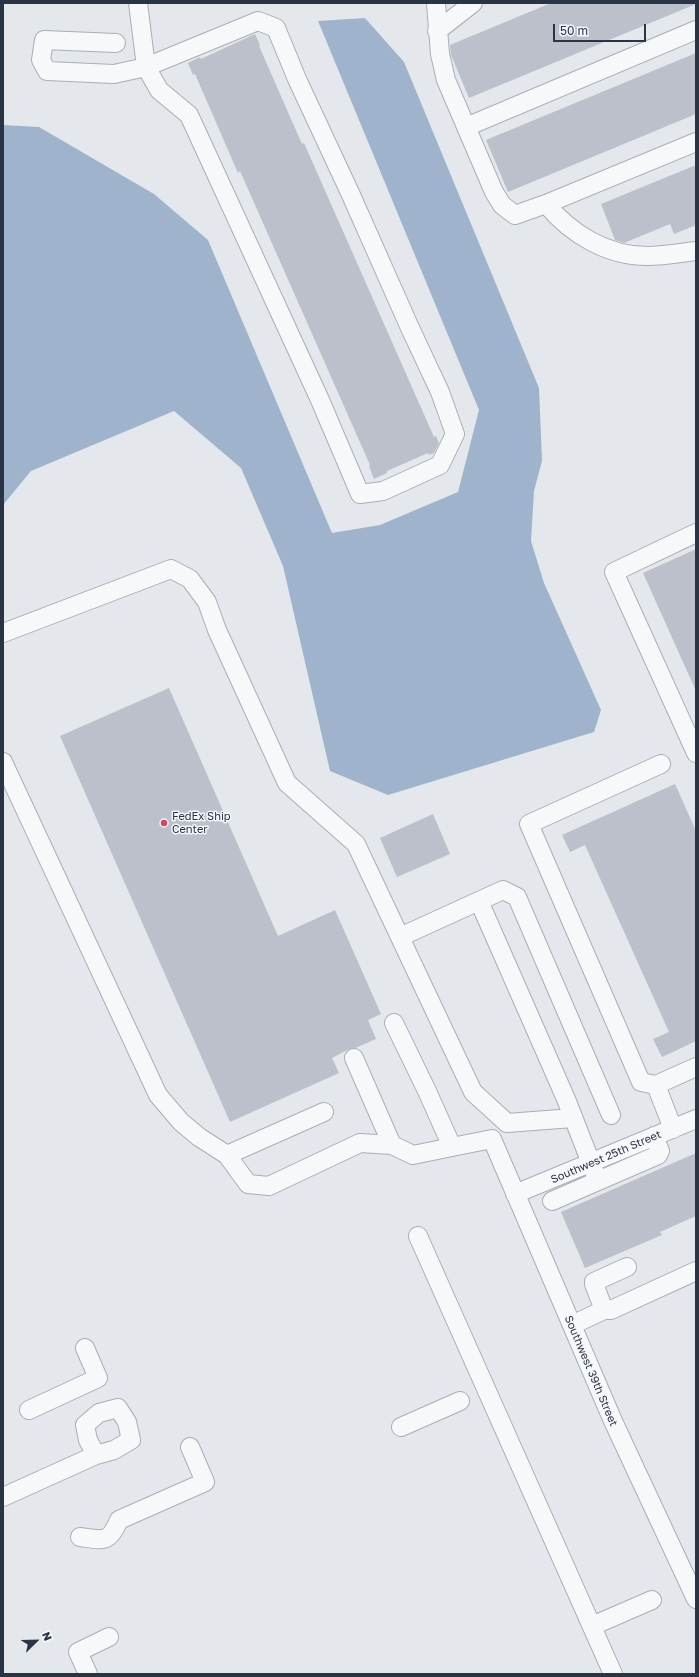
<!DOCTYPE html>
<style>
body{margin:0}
#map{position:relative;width:699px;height:1677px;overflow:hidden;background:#e4e7ec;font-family:"Golos Text",sans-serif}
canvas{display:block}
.frame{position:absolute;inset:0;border:4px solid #2b3445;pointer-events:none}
.north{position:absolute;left:16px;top:1621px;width:40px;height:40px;-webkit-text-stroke:3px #f4f6f9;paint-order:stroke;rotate:67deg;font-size:11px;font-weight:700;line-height:16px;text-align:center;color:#2b3445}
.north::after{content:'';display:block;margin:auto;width:14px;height:18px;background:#2b3445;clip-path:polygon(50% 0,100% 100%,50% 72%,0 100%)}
.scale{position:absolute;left:553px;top:24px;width:93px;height:18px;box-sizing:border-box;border:2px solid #2b3445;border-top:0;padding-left:5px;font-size:12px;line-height:14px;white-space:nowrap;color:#2b3445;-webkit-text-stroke:3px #f4f6f9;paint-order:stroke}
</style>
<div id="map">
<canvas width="699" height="1677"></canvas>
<div class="frame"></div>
<div class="north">N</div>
<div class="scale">50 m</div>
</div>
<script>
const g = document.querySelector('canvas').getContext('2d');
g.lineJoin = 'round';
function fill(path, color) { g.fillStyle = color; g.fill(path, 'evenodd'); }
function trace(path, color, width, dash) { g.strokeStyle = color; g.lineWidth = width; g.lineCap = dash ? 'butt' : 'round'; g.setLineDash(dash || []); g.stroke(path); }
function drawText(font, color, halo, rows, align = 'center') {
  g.font = font + ' "Golos Text",sans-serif'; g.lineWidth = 3; g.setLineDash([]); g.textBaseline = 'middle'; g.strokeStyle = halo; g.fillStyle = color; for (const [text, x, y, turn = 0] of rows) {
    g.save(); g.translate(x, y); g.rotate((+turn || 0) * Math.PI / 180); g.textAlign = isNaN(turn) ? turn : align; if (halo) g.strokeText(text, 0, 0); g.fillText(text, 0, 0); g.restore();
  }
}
const water = new Path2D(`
 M365,18L404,62L539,388L542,461L534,491L531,541L544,583L601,710L594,732L388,795L330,771L283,566L241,468L174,411L31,471L3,505V125L39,127L154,194L208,240L332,533L380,525L458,492L479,410L318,21Z`);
const building = new Path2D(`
 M551,3H696V4L469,98L451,55L450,45Z
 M255,34L260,45L259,46L302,144L304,143L434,437L436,436L439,443L434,453L429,455L428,453L387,471V473L374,479L369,466L370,465L240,171L238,173L195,74L193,75L188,63L200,57L201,59Z
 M696,53V114L508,192L486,140Z
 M696,165V225L674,234L670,224L624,243L615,240L601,204Z
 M696,549V691L643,573Z
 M169,688L278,936L335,910L381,1014L368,1020L376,1039L355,1048L349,1049L332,1058L339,1073L230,1122L60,736Z
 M675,784L696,831V1041L662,1057L653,1039L669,1032L585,845L570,852L562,835Z
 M433,814L450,854L397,877L380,838Z
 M696,1153V1216L660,1232L662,1235L585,1268L561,1212Z`);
const minor = new Path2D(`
 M436,3L440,54L446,80L494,192L502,205L515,215L546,204L696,142
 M437,31L473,3
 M116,43L44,40L41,60L47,71L114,74L146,67L258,21L276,28L297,79L351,195L410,328L440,392L455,434L440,465L383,491L360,494L320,400L189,115L159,90L146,67L138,3
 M466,127L696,30
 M546,204C571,234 607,256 647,256C663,256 680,253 696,251
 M696,533L614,572L696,753
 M3,633L171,569L190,579L207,602L217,630L287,783L356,844L473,1092L507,1123L573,1118
 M3,762L158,1095L181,1122L199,1137L227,1155
 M479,901L566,1099L598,1181L658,1155L660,1151L654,1136
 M400,937L503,890L517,897L611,1115
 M394,1023L427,1091L452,1147L492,1139L613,1421L696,1599
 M354,1058L392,1145L413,1155L452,1147
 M656,1085L641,1082L529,824L661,764
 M324,1112L227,1155L248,1184L269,1186L360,1143L392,1145
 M673,1129L656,1085L696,1067
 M515,1194L696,1119
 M552,1201L598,1181
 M418,1236L613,1674
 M604,1310L594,1284V1282L627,1267
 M572,1325L604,1310H611L696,1271
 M29,1410L98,1378L85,1348
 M401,1427L460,1401
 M3,1497L96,1455L114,1450L131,1440L127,1422L118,1408L99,1413L85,1425L88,1440L96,1455
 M80,1537C103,1540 109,1544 119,1520L205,1482L190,1447
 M592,1626L652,1600
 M88,1674L78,1652L109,1637`);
const markers = [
 [164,823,4,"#d1495b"]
];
const poiNames = [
 ["FedEx Ship",172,817],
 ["Center",172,830]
];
const streetNames = [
 ["Southwest 25th Street",606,1157,-23],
 ["Southwest 39th Street",591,1371,67]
];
fill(water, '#9fb4cc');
fill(building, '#bbc0ca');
trace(minor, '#a9aeb7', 20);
trace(minor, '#f7f8fa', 18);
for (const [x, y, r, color] of markers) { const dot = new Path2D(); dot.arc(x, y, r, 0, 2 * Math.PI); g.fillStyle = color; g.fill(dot); trace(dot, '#f4f6f9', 1.5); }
drawText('11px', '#2b3445', '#f4f6f9', poiNames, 'left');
drawText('11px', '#2b3445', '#f4f6f9', streetNames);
</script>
